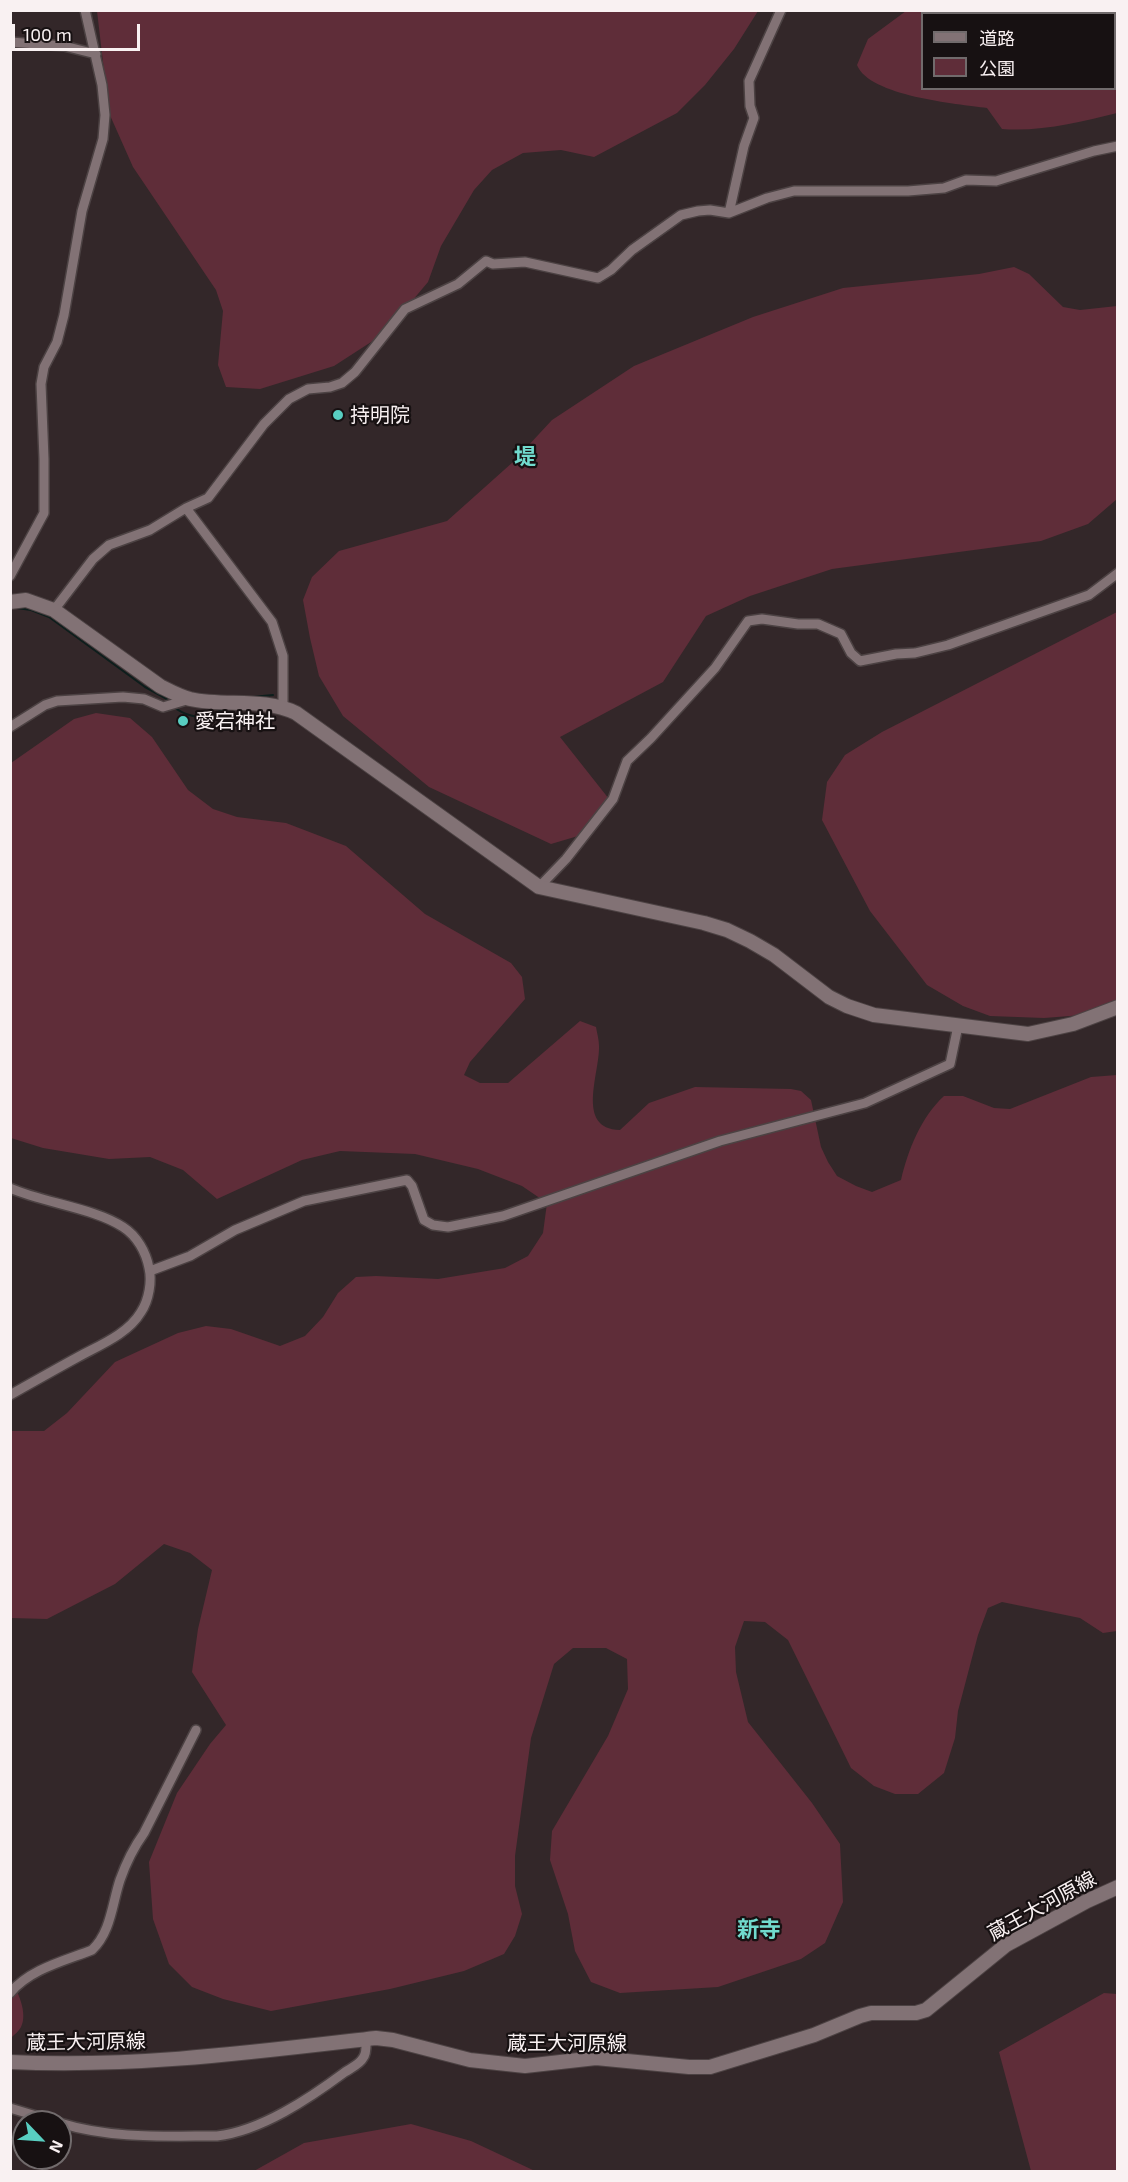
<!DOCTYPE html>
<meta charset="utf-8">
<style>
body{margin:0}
#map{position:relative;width:1128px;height:2182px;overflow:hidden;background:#332729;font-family:"Exo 2","Noto Sans JP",sans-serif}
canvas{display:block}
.frame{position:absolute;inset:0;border:12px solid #f9f1f2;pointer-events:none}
.legend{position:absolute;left:921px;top:12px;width:195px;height:78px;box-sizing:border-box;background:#171112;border:2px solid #716b6c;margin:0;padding:8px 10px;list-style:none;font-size:18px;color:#f9f1f2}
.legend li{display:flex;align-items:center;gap:12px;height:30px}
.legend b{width:30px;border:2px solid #716b6c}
.north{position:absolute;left:12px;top:2110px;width:60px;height:60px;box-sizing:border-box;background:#171112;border:2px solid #716b6c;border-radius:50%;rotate:115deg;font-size:16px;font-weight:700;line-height:24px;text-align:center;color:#f9f1f2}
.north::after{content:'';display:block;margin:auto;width:21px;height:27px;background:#58cec1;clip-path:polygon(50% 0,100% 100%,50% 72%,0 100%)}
.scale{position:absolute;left:12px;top:24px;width:128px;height:27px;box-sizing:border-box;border:3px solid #f9f1f2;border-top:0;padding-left:8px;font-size:18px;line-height:21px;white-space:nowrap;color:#f9f1f2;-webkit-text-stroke:4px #171112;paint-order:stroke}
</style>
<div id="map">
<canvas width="1128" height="2182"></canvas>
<div class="frame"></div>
<ul class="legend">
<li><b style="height:8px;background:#827275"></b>道路</li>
<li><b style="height:16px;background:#5f2d39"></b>公園</li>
</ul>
<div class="north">N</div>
<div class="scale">100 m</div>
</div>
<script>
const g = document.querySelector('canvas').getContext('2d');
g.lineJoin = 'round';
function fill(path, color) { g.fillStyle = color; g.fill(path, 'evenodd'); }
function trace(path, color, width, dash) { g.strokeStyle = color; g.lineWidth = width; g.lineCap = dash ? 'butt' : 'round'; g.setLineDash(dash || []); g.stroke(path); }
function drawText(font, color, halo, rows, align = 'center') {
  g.font = font + ' "Exo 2","Noto Sans JP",sans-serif'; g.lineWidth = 4.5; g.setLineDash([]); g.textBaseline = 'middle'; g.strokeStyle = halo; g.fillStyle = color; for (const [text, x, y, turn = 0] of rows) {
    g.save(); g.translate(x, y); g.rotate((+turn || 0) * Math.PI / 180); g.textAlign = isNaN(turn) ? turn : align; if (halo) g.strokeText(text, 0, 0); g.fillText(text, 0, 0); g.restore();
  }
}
const green = new Path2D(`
 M97,11H758L734,49L705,85L677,113L594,157L561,150L523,153L492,170L474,190L441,246L428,282L385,333L334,366L260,389L226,387L218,365L223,311L216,290L133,167L109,113Z
 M906,11H1117V113C1080,122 1041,132 1002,129L987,108C957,104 869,96 857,65L868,39ZM922,14H1114V88H922Z
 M1014,267L1029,274L1063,307L1080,310L1117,306V499L1088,524L1041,541L832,569L750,596L706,616L663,682L560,737L609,799L578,836L551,844L429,787L343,716L319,676L310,638L303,600L312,577L339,551L447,521L513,462L552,420L634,366L753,317L843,288L979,274Z
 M1117,612V1002L1096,1014L1044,1018L990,1016L963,1006L927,985L870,911L822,820L827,782L845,755L882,732Z
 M96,713L130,718L152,737L188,790L213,809L237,817L286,823L346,846L425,914L511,963L522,977L525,999L470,1062L464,1075L480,1083H508L580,1021L596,1027C597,1033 599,1040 599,1046C600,1073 575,1129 620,1130L649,1103L695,1087L791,1089L801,1091L811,1100L821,1147L828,1162L837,1176L856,1186L872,1192L901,1180C908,1150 921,1117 944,1096H963L994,1108L1010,1109L1091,1077L1117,1075V1631L1103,1633L1080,1618L1002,1602L988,1608L978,1635L958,1711L955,1738L944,1773L918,1794H895L874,1786L851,1768L788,1640L765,1622L744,1621L735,1647L736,1672L748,1722L812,1803L840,1844L843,1902L825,1943L801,1959L718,1987L620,1993L591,1982L575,1951L568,1914L550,1860L552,1831L608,1736L628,1689L627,1659L606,1648H573L554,1664L531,1738L515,1856V1886L522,1914L515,1936L504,1954L464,1971L390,1989L271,2011L223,1999L192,1987L169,1964L153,1919L149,1862L177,1793L210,1744L226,1725L192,1672L198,1629L212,1570L190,1553L164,1544L115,1584L47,1619L11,1618V1431H44L67,1413L115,1362L178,1333L206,1326L231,1329L280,1346L305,1336L323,1317L338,1293L356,1277L376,1276L438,1279L505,1268L528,1256L543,1233L547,1203L522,1186L478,1169L415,1154L340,1151L302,1160L217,1199L183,1170L150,1157L109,1159L43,1148L11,1138V763L74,719Z
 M10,1979C18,1991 28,2013 21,2027C19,2031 14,2035 11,2038Z
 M1104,1993L1117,1994V2171H1031L999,2052Z
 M411,2124L471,2141L535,2171H254L304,2143Z`);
const stream = new Path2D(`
 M17,608L31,610L49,617L145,687L167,699L170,703
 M252,697L273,695
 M174,707C181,713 197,719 206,717C212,717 219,711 224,708`);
const street = new Path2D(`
 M10,42L64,46L96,54
 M729,213L744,146L754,118L750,106L749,81L781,10
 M186,508L272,622L283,656V707
 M10,576L44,513V459L41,384L44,367L57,342L64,315L82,211L103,139L105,115L102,85L85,10
 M54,610L93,559L109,545L150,530L186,508L208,498L264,424L289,399L308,389L330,387L342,383L355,372L405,309L458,284L486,261L493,264L525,262L598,278L611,270L632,250L681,215L698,211L710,210L729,213L767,198L794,191H908L944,188L966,180L996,181L1094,151L1118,146
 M10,727L45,705L57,701L123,697L144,699L163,707L190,699
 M539,887L566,859L613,799L627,761L651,738L715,668L748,621L762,619L798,624H818L841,634L851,653L860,661L896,654L915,653L948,645L1089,595L1118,573
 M10,1188C44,1203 94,1208 123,1227C137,1236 146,1252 149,1268C152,1281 149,1300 141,1312C128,1334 100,1345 78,1357C56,1369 33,1382 10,1395
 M150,1271L190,1256L235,1230L304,1201L407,1180L412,1186L424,1220L433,1225L448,1227L503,1216L720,1141L865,1103L950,1064L958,1026
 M10,1993C30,1969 64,1961 92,1950C111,1932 112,1904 120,1880C126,1863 134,1847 144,1833L196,1730
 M10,2108L56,2122
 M60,2123C111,2139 165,2136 217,2136C261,2131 310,2098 345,2072C351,2068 360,2064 363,2058C367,2053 366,2045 366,2040`);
const secondary = new Path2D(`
 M10,602L26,600L54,610L160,686C170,691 179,696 190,699C225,707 263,697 296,713L539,887L704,923L727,930L750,941L774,955L829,997L847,1006L874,1015L1028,1034L1073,1024L1118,1007
 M10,2062C133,2068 255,2052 376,2038L393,2040L470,2060L525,2066L596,2058L689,2067H710L814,2035L860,2016L871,2013H916L926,2010L1006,1945L1087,1901L1118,1887`);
const markers = [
 [338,415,6,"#58cec1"],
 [183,721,6,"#58cec1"]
];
const poiNames = [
 ["持明院",350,415],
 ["愛宕神社",195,721]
];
const streetNames = [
 ["蔵王大河原線",1042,1906,-29],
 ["蔵王大河原線",86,2042,-1],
 ["蔵王大河原線",567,2043]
];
const quarterNames = [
 ["堤",525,457],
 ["新寺",759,1930]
];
fill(green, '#5f2d39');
trace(stream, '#0d1e1c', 2);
trace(street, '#4c4243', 12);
trace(secondary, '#4c4243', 16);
trace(street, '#827275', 9);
trace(secondary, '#827275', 14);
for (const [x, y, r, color] of markers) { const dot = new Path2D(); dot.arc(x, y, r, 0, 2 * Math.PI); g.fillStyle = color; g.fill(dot); trace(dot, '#171112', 2); }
drawText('20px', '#f9f1f2', '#171112', poiNames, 'left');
drawText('20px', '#f9f1f2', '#171112', streetNames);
drawText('bold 22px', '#71dbce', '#171112', quarterNames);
</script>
